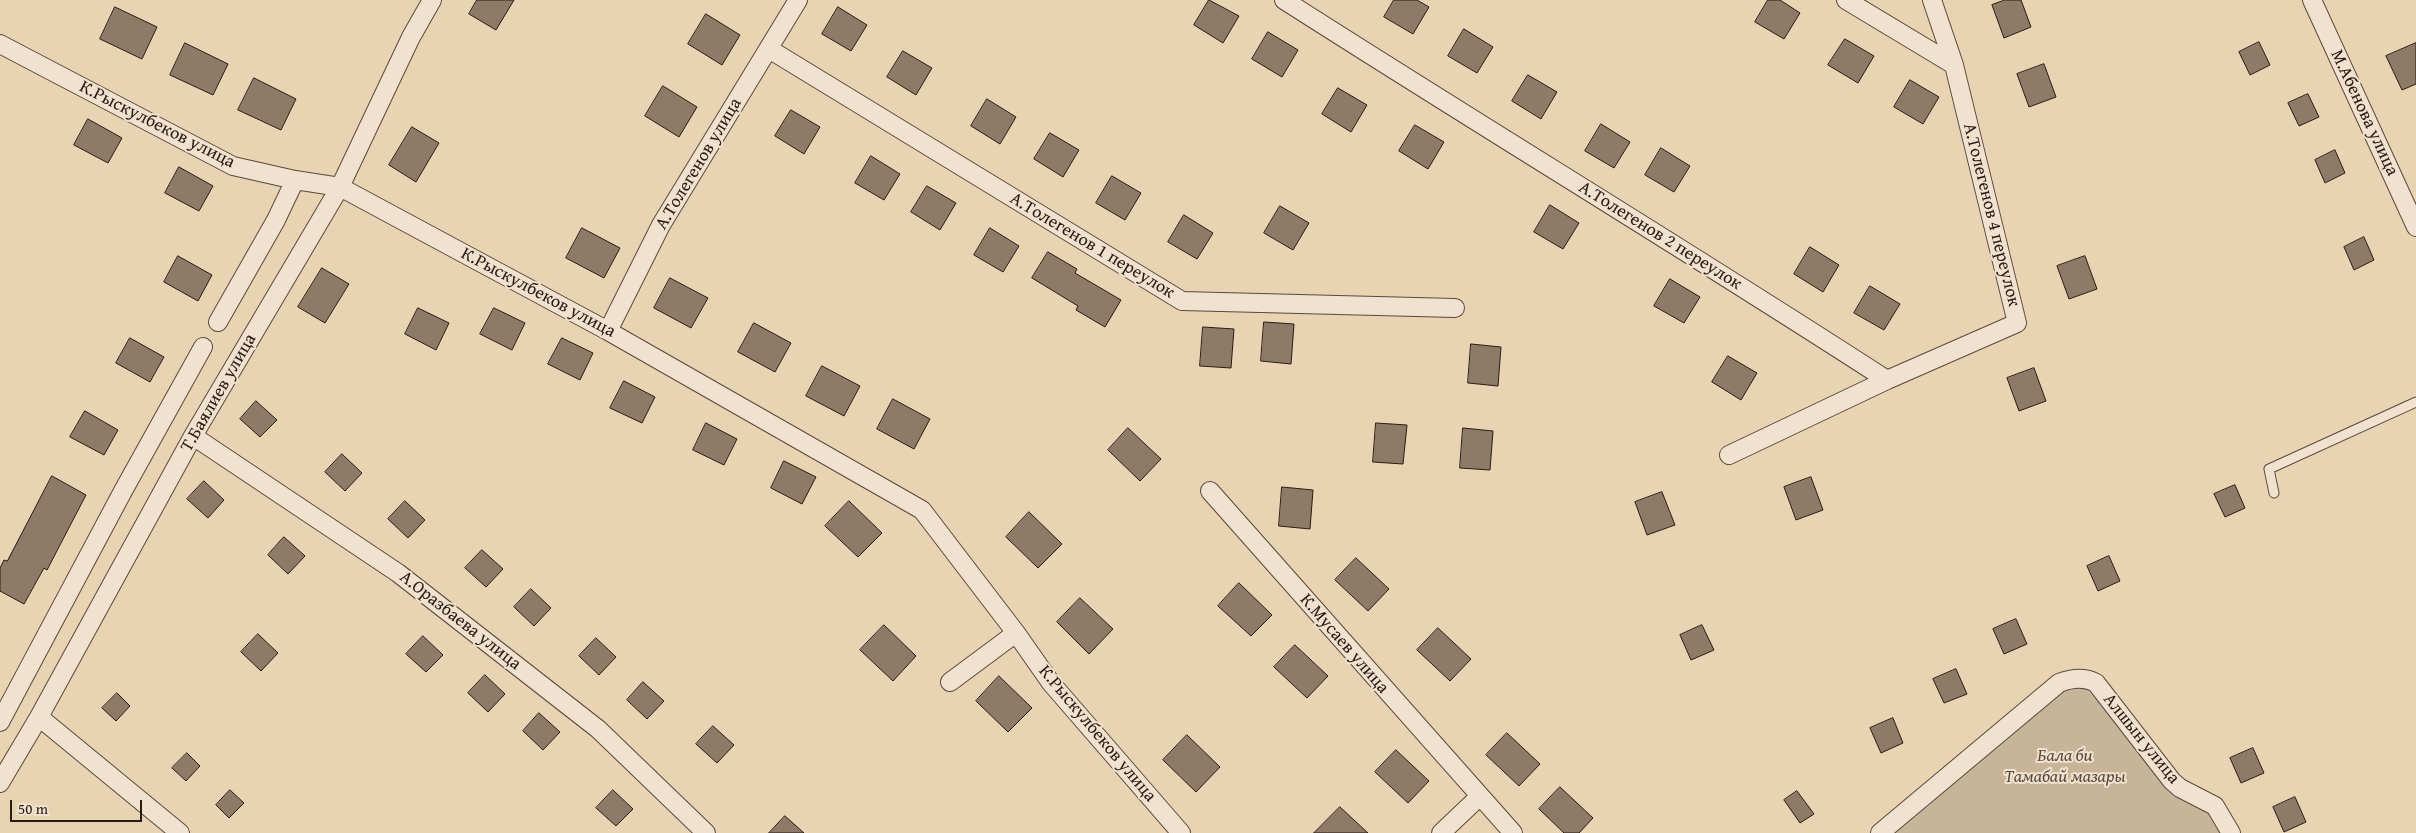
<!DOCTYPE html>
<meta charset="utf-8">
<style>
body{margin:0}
#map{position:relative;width:2416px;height:833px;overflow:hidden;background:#e8d3b3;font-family:"Gentium Book Plus",serif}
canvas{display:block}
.scale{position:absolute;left:10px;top:800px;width:132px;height:22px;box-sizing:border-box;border:2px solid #2b1b15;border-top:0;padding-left:6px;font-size:15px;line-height:18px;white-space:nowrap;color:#2b1b15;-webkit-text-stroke:4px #f0e2ce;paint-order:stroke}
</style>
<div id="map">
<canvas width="2416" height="833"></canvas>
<div class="scale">50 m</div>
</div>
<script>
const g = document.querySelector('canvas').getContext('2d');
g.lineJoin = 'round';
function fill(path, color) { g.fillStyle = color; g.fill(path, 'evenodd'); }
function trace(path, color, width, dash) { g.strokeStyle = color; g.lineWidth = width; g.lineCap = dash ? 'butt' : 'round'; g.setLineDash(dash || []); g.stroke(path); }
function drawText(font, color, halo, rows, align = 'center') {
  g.font = font + ' "Gentium Book Plus",serif'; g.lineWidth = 4; g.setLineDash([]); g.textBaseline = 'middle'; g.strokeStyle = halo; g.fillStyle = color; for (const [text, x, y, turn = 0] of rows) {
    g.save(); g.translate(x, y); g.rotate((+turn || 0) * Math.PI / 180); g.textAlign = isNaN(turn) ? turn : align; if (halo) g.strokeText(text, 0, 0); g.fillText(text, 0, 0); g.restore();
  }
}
const green = new Path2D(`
 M2064,682L2086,689L2211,808L2228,833H1891L1959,779L2015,719Z`);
const building = new Path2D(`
 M477,0H514L496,30L469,14Z
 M1209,0L1239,16L1223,43L1194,25Z
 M1394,0H1417L1429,7L1413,34L1384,17Z
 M1768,0H1780L1800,13L1784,39L1755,22Z
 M2005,0H2021L2031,27L2004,38L1992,5Z
 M115,7L157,27L142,59L100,39Z
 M838,7L867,25L851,51L822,34Z
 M706,14L740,35L722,65L688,44Z
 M1464,29L1493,47L1477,73L1448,56Z
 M1268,32L1298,50L1282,77L1252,59Z
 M1845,39L1874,56L1858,83L1828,65Z
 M2259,42L2270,65L2250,75L2239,52Z
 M185,43L228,64L213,95L170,75Z
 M2416,43V84L2402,90L2386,56Z
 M903,51L932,68L916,95L887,77Z
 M2044,64L2056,97L2029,107L2017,74Z
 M1528,75L1557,92L1541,119L1512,101Z
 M254,78L296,99L281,130L238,110Z
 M1910,80L1939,97L1923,124L1894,107Z
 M663,86L697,107L679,137L645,116Z
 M1338,88L1367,105L1351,132L1322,114Z
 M2308,94L2319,117L2299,126L2288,103Z
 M987,99L1016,117L1000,144L971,126Z
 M791,110L820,127L804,154L775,136Z
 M88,119L122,138L108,163L74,145Z
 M1601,124L1630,142L1614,168L1585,151Z
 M1415,125L1444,142L1428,169L1399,151Z
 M412,127L439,143L416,182L389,165Z
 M1050,133L1079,150L1063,177L1034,159Z
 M1661,148L1690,166L1674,192L1645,175Z
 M2335,150L2345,173L2325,183L2315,160Z
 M871,156L900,174L884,200L855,183Z
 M179,167L213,186L199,211L165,193Z
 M1112,176L1141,193L1125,220L1096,203Z
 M927,186L956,203L940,230L911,212Z
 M1550,205L1579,223L1563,249L1534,232Z
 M1280,206L1309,223L1293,250L1264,233Z
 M1184,215L1213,233L1197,259L1168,242Z
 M582,228L620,248L604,278L566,258Z
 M990,228L1019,246L1003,272L974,255Z
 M2364,237L2374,260L2354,270L2344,247Z
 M1810,247L1839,265L1823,292L1794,274Z
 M1048,252L1077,269L1075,273L1121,300L1105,327L1076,310L1078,306L1032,278Z
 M178,256L212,275L198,301L164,282Z
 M2085,256L2097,289L2069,299L2057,266Z
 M322,268L349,284L325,323L298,307Z
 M670,278L708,298L691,328L654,308Z
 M1670,279L1700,297L1684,323L1654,306Z
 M1870,286L1900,304L1884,330L1854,313Z
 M418,308L449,323L436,350L405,334Z
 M494,308L525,323L512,350L480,334Z
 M1264,322L1294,324L1291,364L1261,361Z
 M754,323L791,343L775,372L738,352Z
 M1203,327L1234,329L1231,368L1200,366Z
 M130,338L164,357L150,382L116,363Z
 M562,338L593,353L580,380L548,364Z
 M1471,344L1501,347L1498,386L1468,383Z
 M1728,356L1757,373L1741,400L1712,382Z
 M822,366L860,386L844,416L806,396Z
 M2034,368L2046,401L2019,411L2007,378Z
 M624,381L655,397L642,423L610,408Z
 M893,399L930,419L914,449L877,429Z
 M256,401L277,420L260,437L240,419Z
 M85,411L118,430L104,455L70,437Z
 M706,423L737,439L724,465L693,450Z
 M1376,423L1407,425L1403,464L1373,462Z
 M1128,428L1161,459L1140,481L1108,450Z
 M1463,428L1493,431L1490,470L1460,468Z
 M342,454L362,473L345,491L325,472Z
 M784,461L816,477L802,504L771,488Z
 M52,476L86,495L47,570L44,568L24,604L0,591V568L4,560L7,561Z
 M1811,477L1823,510L1796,520L1784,487Z
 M204,481L224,500L208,518L187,499Z
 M2235,485L2245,508L2225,517L2214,494Z
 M1282,487L1313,490L1310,529L1279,526Z
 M1662,492L1675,525L1647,535L1635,502Z
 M405,501L425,520L408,538L388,519Z
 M849,501L882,533L858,557L825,526Z
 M1029,512L1062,544L1038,568L1006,537Z
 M284,537L305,556L288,574L268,555Z
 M482,550L503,569L486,587L465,568Z
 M2109,556L2120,581L2098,591L2087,566Z
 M1356,558L1389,589L1368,611L1335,580Z
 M1239,583L1272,615L1251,636L1218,606Z
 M531,589L551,608L534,626L514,607Z
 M1080,598L1113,629L1089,654L1057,622Z
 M2016,619L2027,644L2004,654L1993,629Z
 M884,625L916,656L893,681L860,650Z
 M1702,625L1714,650L1691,660L1680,635Z
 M1438,628L1471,659L1450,681L1417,650Z
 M258,634L278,653L261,671L241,652Z
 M423,636L443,655L426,672L406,654Z
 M596,638L616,657L599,675L579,656Z
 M1295,645L1328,676L1307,698L1274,667Z
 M1956,669L1967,694L1944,703L1933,679Z
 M485,675L505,694L488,712L468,693Z
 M999,676L1032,708L1008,732L976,701Z
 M643,682L664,701L647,719L627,700Z
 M117,693L130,706L116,721L102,708Z
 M539,713L560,732L543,750L523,731Z
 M1893,718L1903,743L1881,753L1870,728Z
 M713,726L734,745L717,763L696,744Z
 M1507,733L1540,764L1519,786L1486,755Z
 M1187,735L1220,767L1196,792L1163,760Z
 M2253,748L2264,773L2241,783L2230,758Z
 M1396,750L1429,781L1408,803L1375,772Z
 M187,753L200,766L186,781L172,768Z
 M1560,787L1593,818L1579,833H1564L1539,809Z
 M230,790L244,803L229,818L216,805Z
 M613,790L633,809L616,826L596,808Z
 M1797,791L1814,814L1800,823L1784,800Z
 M2295,797L2306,822L2284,832L2273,807Z
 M1340,807L1368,833H1314Z
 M785,816L804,833H769Z`);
const service = new Path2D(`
 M2274,493L2269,469L2416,402`);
const minor = new Path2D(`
 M1284,0C1484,128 1688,251 1887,380L1729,455
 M1846,0L1954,65
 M2312,0L2416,227
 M0,44L233,166L295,180L340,187L608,331L922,510L1016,633L1051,683L1181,833
 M769,49L1182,301L1455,308
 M218,322L276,220L295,180
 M608,331L661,225L798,0
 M1887,380L2017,323L1954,65L1932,0
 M193,436L398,573L598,729L706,833
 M1210,491L1513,833
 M950,682L1016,633
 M39,717L180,833
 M0,722L123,491L203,347
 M0,783L39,717L193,436L340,187L411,37L432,0
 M1441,833L1479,797
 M1880,833L2059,683C2072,678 2085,677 2096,683L2172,781L2180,788L2215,806L2231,833`);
const streetNames = [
 ["М.Абенова улица",2364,113,65],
 ["К.Рыскулбеков улица",157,125,27],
 ["А.Толегенов улица",699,164,-59],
 ["А.Толегенов 4 переулок",1991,215,76],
 ["А.Толегенов 2 переулок",1660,236,32],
 ["А.Толегенов 1 переулок",1092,246,31],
 ["К.Рыскулбеков улица",538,293,28],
 ["Т.Баялиев улица",219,393,-60],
 ["А.Оразбаева улица",460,621,38],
 ["К.Мусаев улица",1344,644,49],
 ["К.Рыскулбеков улица",1097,734,50],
 ["Алшын улица",2141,739,51]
];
const parkNames = [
 ["Бала би",2065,756],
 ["Тамабай мазары",2065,777]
];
fill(green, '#c8b498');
fill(building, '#8d7b67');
trace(building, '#2b1b15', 1);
trace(service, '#5a493c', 11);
trace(minor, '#5a493c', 20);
trace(service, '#f0e2ce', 9);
trace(minor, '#f0e2ce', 18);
drawText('18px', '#2b1b15', '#f0e2ce', streetNames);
drawText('italic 18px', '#5a493c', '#f0e2ce', parkNames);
</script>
